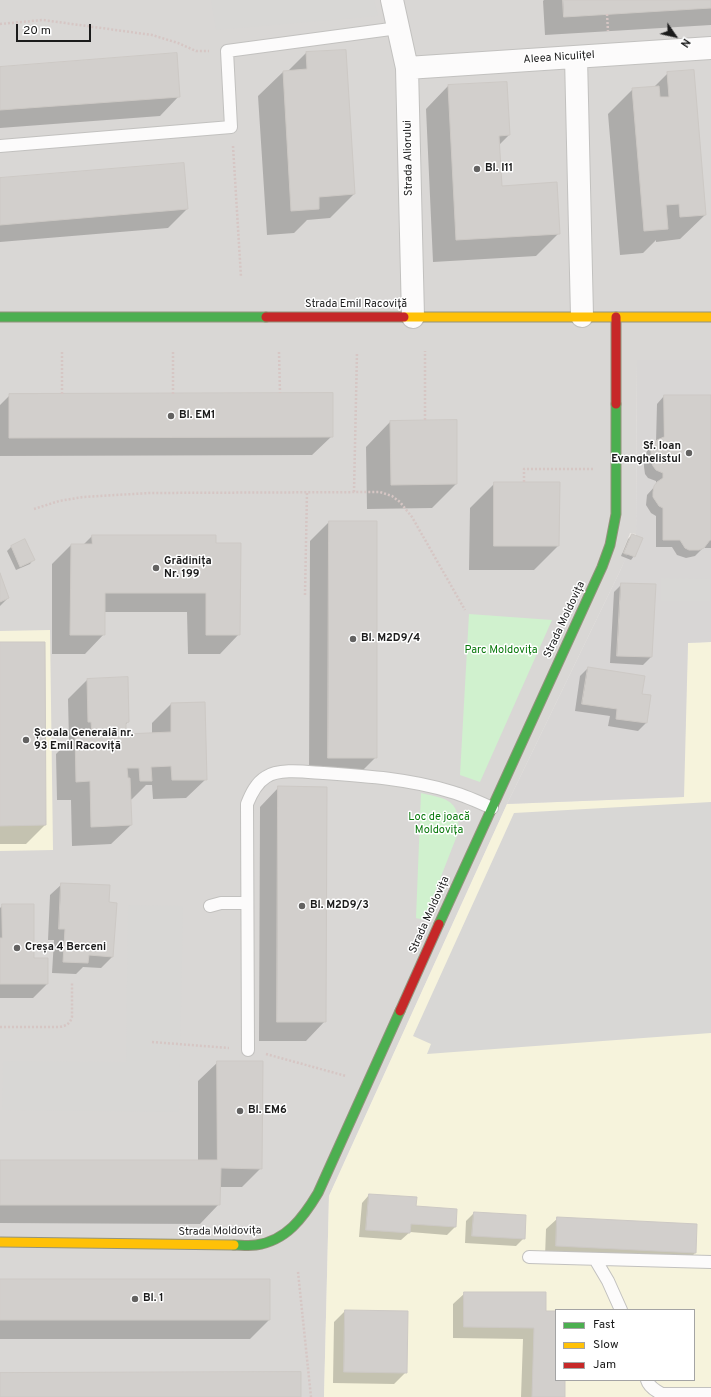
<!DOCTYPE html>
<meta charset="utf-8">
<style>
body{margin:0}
#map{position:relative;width:711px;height:1397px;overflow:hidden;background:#eae7e3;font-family:Overpass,sans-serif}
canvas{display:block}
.legend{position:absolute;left:555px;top:1309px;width:140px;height:72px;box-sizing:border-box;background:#fff;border:1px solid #a4a4a4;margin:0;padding:5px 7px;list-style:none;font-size:12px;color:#1b1b1b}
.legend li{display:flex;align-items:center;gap:8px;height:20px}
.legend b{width:20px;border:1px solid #a4a4a4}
.north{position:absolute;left:655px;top:16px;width:40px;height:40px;-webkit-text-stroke:3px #fff;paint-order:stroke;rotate:124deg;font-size:11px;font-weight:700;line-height:16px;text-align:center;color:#1b1b1b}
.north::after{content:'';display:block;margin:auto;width:14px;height:18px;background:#1b1b1b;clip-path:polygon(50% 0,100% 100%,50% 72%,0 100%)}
.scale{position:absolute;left:16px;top:24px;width:75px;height:18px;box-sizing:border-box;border:2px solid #1b1b1b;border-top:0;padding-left:5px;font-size:12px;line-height:14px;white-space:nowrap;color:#1b1b1b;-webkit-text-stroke:3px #fff;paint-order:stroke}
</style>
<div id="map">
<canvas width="711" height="1397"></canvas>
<ul class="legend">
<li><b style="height:5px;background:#4caf50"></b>Fast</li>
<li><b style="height:5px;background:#ffc107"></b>Slow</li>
<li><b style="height:5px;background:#c62828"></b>Jam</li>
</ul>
<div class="north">N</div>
<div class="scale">20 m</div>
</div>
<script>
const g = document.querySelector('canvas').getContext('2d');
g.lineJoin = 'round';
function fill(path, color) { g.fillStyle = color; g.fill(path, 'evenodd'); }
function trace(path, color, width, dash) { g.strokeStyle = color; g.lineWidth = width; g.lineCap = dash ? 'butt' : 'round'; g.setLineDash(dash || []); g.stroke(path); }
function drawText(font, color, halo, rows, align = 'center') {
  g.font = font + ' Overpass,sans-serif'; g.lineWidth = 3; g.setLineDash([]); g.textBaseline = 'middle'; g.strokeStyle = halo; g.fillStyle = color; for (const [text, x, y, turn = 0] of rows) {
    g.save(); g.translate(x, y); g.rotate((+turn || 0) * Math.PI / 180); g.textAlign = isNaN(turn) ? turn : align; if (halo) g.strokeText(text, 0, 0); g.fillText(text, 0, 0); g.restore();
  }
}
const residential = new Path2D(`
 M0,0H711V360H641L637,363L636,534L630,533L622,553L627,556L620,571L507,804L329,1196L324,1397H0Z`);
const education = new Path2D(`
 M50,630L53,850L0,851V631Z
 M711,642V1397H324L329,1196L507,804L683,797L688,643ZM556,1310H694V1380H556Z`);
const religious = new Path2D(`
 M637,360H711V642L688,643L684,797L507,804L620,571L636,534Z`);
const park = new Path2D(`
 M469,614L552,620L480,782L460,775Z
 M421,793C428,795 442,797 448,801C459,807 459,822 458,833L424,920L416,918Z`);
const parking = new Path2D(`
 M211,0H374L378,16L216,30Z
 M661,578L710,579V601H661Z
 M711,802V1033L427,1054L431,1044L413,1036L514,813Z
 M128,905L183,906L179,1112L2,1110L3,1061L126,1062Z`);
const shadow = new Path2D(`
 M544,0H711V25L545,35L543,1Z
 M345,51L354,194L330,218L307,220L294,233L267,235L258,96L283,72L288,71L306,53Z
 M0,68L179,96L160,116L0,128Z
 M668,73L705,215L680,239L656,242V240L643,253L620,255L608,114L633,89L653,88Z
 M448,86L509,135L499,145L501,187L559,233L536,256L433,262L426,109Z
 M0,179L187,209L168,228L0,242Z
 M10,395L332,436L312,455L0,456V405Z
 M664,396H711V548H703L695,556L686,558L677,555L672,547H656V516L651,513L646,505L647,495L656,485V481L648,478L645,474L644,467V460L647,451L656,442L657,404Z
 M390,422L456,484L432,508L367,509L366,447Z
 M495,483L558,546L534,570H469L470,508Z
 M329,522L376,757L356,777H309L310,541Z
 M632,535L634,556L631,560L621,556L628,539Z
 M92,536L215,544L239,634L220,654H188L187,612H104V634L85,654H52V564L71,545H83Z
 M25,541L33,560L30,564L16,570L7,551L11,547Z
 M0,576L8,598L0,606Z
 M622,584L655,585L651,657L643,665L610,663L614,592Z
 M0,643L45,825L26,844H0Z
 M588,668L641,695L650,696L646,723L638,731L608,726L610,716L575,711L580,676Z
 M87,680L128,722L125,725V735L152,734V723L171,704L204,703L206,779L186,798L153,799L152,785H146L132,799L130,800L131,825L111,844L72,846L71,800H57L56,754L69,741L68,699Z
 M279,787L325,1021L306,1041H259L260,807Z
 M62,884L108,903L113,956L101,968L83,967L76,974L52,973L54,940H48L50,895Z
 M3,905L47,984L33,998H0V908Z
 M218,1062L261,1168L242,1187H219V1204L200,1224L0,1223V1161H198V1081Z
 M369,1195L415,1207L456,1210L455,1227L447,1235L410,1232L401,1240L359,1237L362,1203Z
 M474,1213L524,1238L516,1246L465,1243L466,1221Z
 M558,1218L695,1253L684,1264L545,1257L546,1229Z
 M0,1280L269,1320L250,1339H0Z
 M465,1293L545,1311L556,1312V1380H564V1397H521L523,1339L453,1338V1304Z
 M345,1311L406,1372L394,1384L333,1383L334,1322Z`);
const building = new Path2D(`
 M563,0H711V8L564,17Z
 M346,50L355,194L319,197V209L291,211L283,71L307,69L306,52Z
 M177,53L180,97L0,110V67Z
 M694,70L706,215L680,217L679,204L666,205L668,229L644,231L632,88L659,86L660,97H669L667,72Z
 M507,82L510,135L499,136L502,186L557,182L560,234L456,240L448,85Z
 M184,163L188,209L0,225V178Z
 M333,393V437L9,438V394Z
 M664,395H711V540H710L704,548L699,550H689L685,548L680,540H663V508L659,506L653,497V492L654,486L657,482L663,478V473L656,470L653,466L651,459V451L655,443L657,440L664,437Z
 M457,420V484L391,485L390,421Z
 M494,482H560L559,546H494Z
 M329,521H377V758H328Z
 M632,534L643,538L635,557L624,553Z
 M92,535H216V543H241L240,635H206V593H105V635H70L71,544H92Z
 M25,539L35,560L20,567L11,546Z
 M0,573L9,598L0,602Z
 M621,583L656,584L652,657L617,656Z
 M0,642H45L46,825L0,826Z
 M588,667L645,676L642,694L651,695L647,723L616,719L617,709L582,704Z
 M128,677L129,722L126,723V734L171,732V703L205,702L207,780H172L171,766L151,767L152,781H140L139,768H127L128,778H130L132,825L91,827L90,781L76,782L75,734H92L91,722H88L87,679Z
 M278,786L327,787L326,1022H277Z
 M61,883L110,885L109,902L117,903L113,957L89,955L88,963L63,962L65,929H59Z
 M2,904H34V958H48V984H0V938H2Z
 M217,1061H263L262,1169L221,1168L220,1205H0V1160H217Z
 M369,1194L417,1197L416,1206L457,1209L456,1227L411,1224L410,1233L366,1230Z
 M474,1212L526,1215L525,1239L472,1236Z
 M557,1217L697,1224L696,1253L556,1246Z
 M0,1279H270V1320H0Z
 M464,1292H546V1311H556V1380H565V1397H532L534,1328L464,1327Z
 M345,1310L408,1311L407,1373L344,1372Z
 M301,1372V1397H0V1373Z`);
const path = new Path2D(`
 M607,14L608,31
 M0,24L43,20L152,35L178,43L196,51H209
 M233,146L241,277
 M62,352V394
 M173,352V394
 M279,352L280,393
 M425,420V351
 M524,482V469H593
 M354,492L357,352
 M34,509L59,501L83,497L149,493L380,492L392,496L400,502L412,517L465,610
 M305,595L307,492
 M0,1027H59C66,1026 70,1024 72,1017V982
 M152,1042L229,1048
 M266,1054L346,1076
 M298,1272L311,1397`);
const lane = new Path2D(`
 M0,146L231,127L227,51L398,28
 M210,906L221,903H247
 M248,1050L247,804C251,794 256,783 266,777C279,768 307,772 323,773C366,776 410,779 452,792C466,796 479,802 492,808
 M529,1257L711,1262
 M595,1259L608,1281L621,1310
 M647,1380C649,1387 656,1391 662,1394H711`);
const street = new Path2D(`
 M392,0L407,68L413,317
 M576,57L582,316
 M407,68L711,48`);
const fast = new Path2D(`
 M0,317H266
 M439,924L602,567L610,545L616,514V404
 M234,1245C241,1245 248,1246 256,1245C286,1241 303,1218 318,1193L400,1011`);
const slow = new Path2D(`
 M404,317H711
 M0,1242L234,1245`);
const jam = new Path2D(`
 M266,317H404
 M616,317V404
 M400,1011L439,924`);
const markers = [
 [477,169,4,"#636261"],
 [171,416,4,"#636261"],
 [689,453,4,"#636261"],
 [156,568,4,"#636261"],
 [353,639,4,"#636261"],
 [26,740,4,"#636261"],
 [302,906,4,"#636261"],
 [17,948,4,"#636261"],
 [240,1111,4,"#636261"],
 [135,1299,4,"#636261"]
];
const streetNames = [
 ["Aleea Niculițel",559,58,-4],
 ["Strada Aliorului",409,158,-91],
 ["Strada Emil Racoviță",356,305],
 ["Strada Moldovița",565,620,-65],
 ["Strada Moldovița",430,915,-66],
 ["Strada Moldovița",220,1232,-1]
];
const poiNames = [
 ["Bl. I11",485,169],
 ["Bl. EM1",179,416],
 ["Sf. Ioan",681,447,"right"],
 ["Evanghelistul",681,460,"right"],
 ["Grădinița",164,562],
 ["Nr. 199",164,575],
 ["Bl. M2D9/4",361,639],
 ["Școala Generală nr.",34,734],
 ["93 Emil Racoviță",34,747],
 ["Bl. M2D9/3",310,906],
 ["Creșa 4 Berceni",25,948],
 ["Bl. EM6",248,1111],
 ["Bl. 1",143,1299]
];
const parkNames = [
 ["Parc Moldovița",501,651],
 ["Loc de joacă",439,818],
 ["Moldovița",439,831]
];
fill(residential, '#d9d7d5');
fill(education, '#f6f3dc');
fill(religious, '#d8d6d5');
fill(park, '#d0f1ce');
fill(parking, '#d8d7d5');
fill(shadow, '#0003');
fill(building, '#d2cfcc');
trace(building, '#cdc9c5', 1);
trace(lane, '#c2c1bf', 14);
trace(street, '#c2c1bf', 24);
trace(fast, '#93937c', 11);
trace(slow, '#93937c', 11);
trace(jam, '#93937c', 11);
trace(path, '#d6c6c4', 2.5, [2, 2]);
trace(lane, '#fcfbfb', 12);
trace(street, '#fcfbfb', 22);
trace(fast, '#4caf50', 9);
trace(slow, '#ffc107', 9);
trace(jam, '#c62828', 9);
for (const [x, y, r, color] of markers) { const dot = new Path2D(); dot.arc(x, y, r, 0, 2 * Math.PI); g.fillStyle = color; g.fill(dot); trace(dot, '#fff', 1.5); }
drawText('11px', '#1b1b1b', '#fff', streetNames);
drawText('bold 11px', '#1b1b1b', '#fff', poiNames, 'left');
drawText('11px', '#09790c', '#fff', parkNames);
</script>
